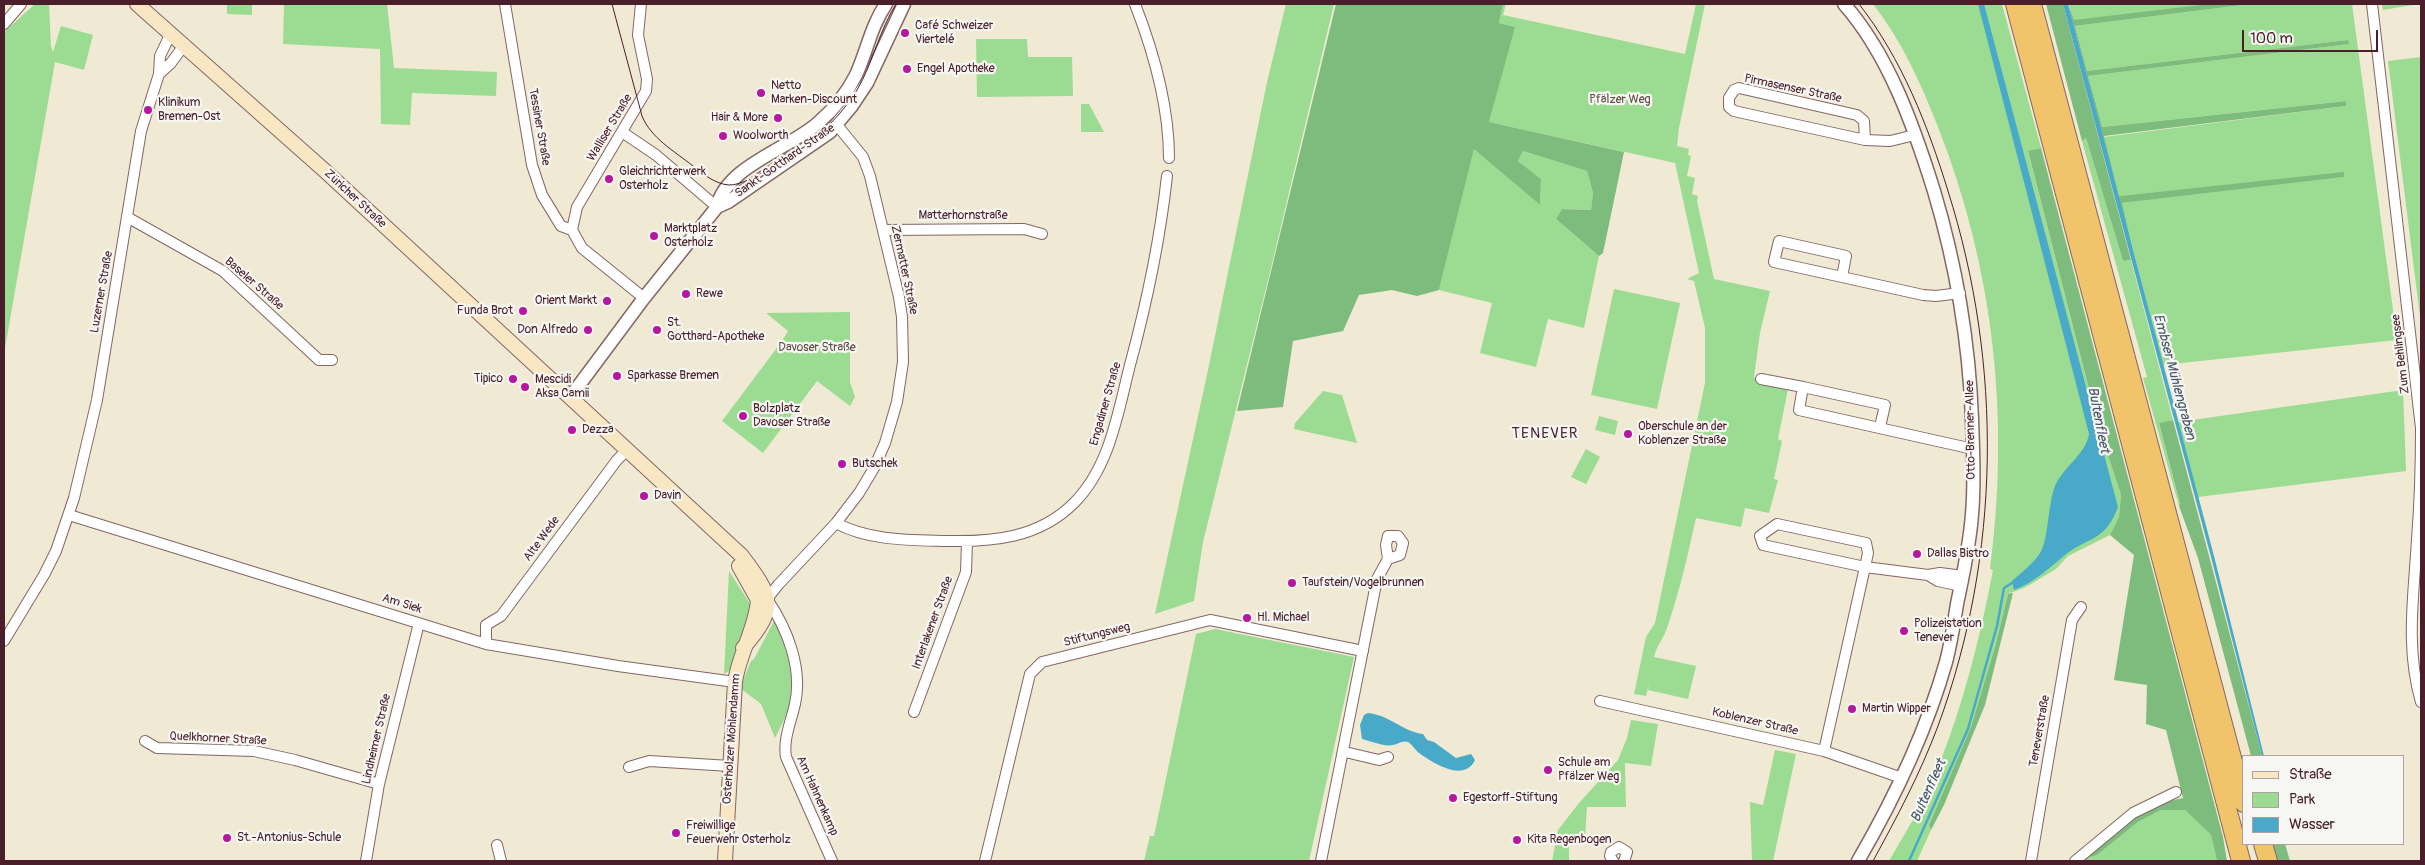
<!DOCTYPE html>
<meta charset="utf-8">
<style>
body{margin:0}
#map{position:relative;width:2425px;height:865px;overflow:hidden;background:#f0e9d4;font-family:Pangolin,sans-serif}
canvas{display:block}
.frame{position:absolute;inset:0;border:5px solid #4a1f2b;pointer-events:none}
.legend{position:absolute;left:2242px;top:755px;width:162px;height:90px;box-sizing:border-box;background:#f6f6f2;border:1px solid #b1a0a2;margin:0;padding:6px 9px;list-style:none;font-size:15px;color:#4a1f2b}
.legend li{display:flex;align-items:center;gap:10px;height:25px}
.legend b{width:25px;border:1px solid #b1a0a2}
.scale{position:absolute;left:2242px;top:30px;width:136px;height:22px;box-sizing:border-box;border:2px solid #4a1f2b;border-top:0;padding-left:6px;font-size:15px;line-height:18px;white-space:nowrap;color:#4a1f2b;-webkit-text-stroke:4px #f6f6f2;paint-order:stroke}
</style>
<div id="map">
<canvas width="2425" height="865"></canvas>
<div class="frame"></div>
<ul class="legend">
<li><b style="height:6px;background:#f9e7c3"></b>Straße</li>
<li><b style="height:14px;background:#9cdc92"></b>Park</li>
<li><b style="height:14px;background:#48aac8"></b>Wasser</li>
</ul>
<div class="scale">100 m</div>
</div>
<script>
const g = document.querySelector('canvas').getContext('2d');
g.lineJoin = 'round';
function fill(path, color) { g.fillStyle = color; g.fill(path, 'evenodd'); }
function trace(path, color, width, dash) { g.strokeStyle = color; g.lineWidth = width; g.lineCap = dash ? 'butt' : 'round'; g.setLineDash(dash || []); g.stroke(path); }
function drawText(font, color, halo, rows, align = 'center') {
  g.font = font + ' Pangolin,sans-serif'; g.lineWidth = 4.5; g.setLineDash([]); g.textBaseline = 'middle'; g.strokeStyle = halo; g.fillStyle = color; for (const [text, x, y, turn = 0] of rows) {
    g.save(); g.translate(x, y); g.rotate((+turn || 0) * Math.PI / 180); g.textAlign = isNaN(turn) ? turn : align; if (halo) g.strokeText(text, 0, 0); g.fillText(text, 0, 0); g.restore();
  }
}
const green = new Path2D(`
 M35,4H49L51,46L53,52L61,26L93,35L84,70L55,62L4,354V32Z
 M227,4H252V15L227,14Z
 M284,4H387L394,68L497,72L496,96L412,93L410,125L381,124L380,49L283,44Z
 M1286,4H1334L1271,268L1203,542L1194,601L1155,614L1208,370L1267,82Z
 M1503,4H1506L1503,15L1685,54L1696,4H1705L1679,128L1677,146L1689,149L1688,155L1691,156L1687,176L1695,178L1692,194L1698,196L1697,201L1714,279L1770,291L1760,333L1754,377L1759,383L1788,389L1778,439L1782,441L1774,479L1778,480L1769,513L1745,508L1741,527L1696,518C1688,554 1680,590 1668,625C1665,637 1658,642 1654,657L1696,666L1688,699L1648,690L1649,684L1646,696L1634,694L1646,637L1655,623L1705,383V328L1694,281L1687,279L1699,273L1675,163L1489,122L1514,27L1499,23Z
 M1873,4H2002L2041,148L2028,152L2099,428L2121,495L2119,517L2110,535L2068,556L2056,569L2026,587L2008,594L1995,647L1971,727L1929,825L1931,830L1917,861H1889C1906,832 1924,802 1937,770C1963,706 1980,638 1993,570L1990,569C2010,417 1994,270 1938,127C1921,84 1902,41 1873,4Z
 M2069,4H2208L2073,21Z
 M2250,4H2352L2397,340L2163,365L2121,203L2343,177L2344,173L2119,196L2104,137L2346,106V101L2101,127L2088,76L2348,44V40L2087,71L2075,26Z
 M2382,4H2418L2383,10Z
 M976,39H1027L1028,57H1072L1073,96L977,97Z
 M2421,57V325L2388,61Z
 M1081,104H1089L1104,132H1081Z
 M2086,138L2123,261L2131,260L2173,420L2159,423L2180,505L2179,506L2143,378L2147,377L2082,141Z
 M1474,148L1540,205L1541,179L1518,161L1523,151L1587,171L1593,193L1591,210L1562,209L1556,219L1599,256L1584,328L1548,319L1536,367L1480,353L1492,303L1439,290Z
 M1614,289L1680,303L1657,409L1591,395Z
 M850,312V382L855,397L850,406L817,381L763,453L722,421L782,341L788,331L766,313Z
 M2403,390L2406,471L2198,497L2178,422Z
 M1323,391L1342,395L1357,443L1294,429L1295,423Z
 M1599,416L1618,421L1615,435L1595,430Z
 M1586,449L1600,457L1586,484L1571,477Z
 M729,571L754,610L730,670L724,674Z
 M774,621C783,640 796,673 792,695C790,710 782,724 775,738L761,704L740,688L751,661L754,659Z
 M1215,629L1354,657L1309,861H1144L1150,836H1154L1196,634Z
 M1631,720L1658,724L1651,766L1625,763L1626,807H1587L1585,838L1569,844V861H1552L1558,830L1579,803L1618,760L1627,738Z
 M1775,750L1796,754L1773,861H1752L1750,802L1763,805Z
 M2161,810H2185L2211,835L2217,861H2081L2088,856L2097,855L2138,822Z`);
const forest = new Path2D(`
 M1336,4H1503L1499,23L1515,27L1489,122L1624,152L1603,253L1599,256L1556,219L1562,209L1591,210L1593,193L1587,171L1523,151L1518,161L1541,179L1540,205L1474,149L1439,290L1417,296L1392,290L1359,295L1343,331L1293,341L1283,407L1237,411Z
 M2046,4H2063L2131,260L2123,261L2086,138L2082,141Z
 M2068,4L2074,20L2208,4H2250L2075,26L2087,71L2348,40L2349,44L2088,76L2102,127L2346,101V106L2104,136L2119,196L2344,172V177L2122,203L2135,260Z
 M2041,148L2223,837L2227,861H2217L2211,835L2185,810H2161L2138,822L2097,855L2089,857L2088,856C2117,832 2144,804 2183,798L2166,730L2146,724L2147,685L2114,680L2134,555L2110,535L2119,517L2121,495L2099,428L2028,151Z
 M2173,420L2262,756H2251L2198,558L2179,506L2180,504L2159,423Z
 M2013,593L1985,705L1944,805L1931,830L1929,825L1971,727L1995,647L2008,594Z
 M2273,844H2285L2290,861H2278Z`);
const water = new Path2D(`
 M1978,4H1984L2118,507C2105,542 2089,536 2065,555C2048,569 2035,582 2014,590L2012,581C2022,572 2033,564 2040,553C2048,542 2048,506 2054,489C2060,469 2086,455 2089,434Z
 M2063,4H2068L2214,556L2264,756H2262L2211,557Z
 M1368,713C1389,715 1404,732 1423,734L1427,740L1434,742L1456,758L1471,754L1475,760C1464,783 1433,763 1419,753C1415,750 1412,744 1408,742C1402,740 1398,744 1393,745C1385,747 1370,741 1362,739L1360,725L1364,715Z`);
const stream = new Path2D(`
 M1909,861L1968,729L1997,626L2004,588L2015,581`);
const minor = new Path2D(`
 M505,4L532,165L542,195L561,226L572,230
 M641,4L638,35L647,79L646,91L577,207L572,230L582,248L644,298
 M1135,4C1154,53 1169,105 1169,158
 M2372,4L2421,428C2421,465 2420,502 2417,539C2414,594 2405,648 2421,702
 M4,24L21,4
 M159,74L171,63L185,44
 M622,132L656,155L717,207
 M1865,140L1864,121L1857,115L1739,88L1734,90L1729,98V107L1734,111L1865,140L1890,141L1915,135
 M127,217L223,271L319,360H332
 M883,230L1024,229L1042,234
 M1779,241L1846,256L1842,277L1774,262Z
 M1842,277L1923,295L1936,296L1960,293
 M1761,379L1803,387
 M1880,427L1885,405L1803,387L1799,410L1973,449
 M69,515L486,644L618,666L735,682
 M836,523C869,541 911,540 947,541C993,542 1039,538 1074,503C1110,467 1118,412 1130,365C1147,302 1160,240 1167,176
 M1928,575L1938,581L1961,586
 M4,641L44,575L56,551L74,498L97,400L141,131L159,74L160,56L171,33
 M486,644V625L501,616L617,460L627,450
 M1600,701L1824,751L1902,778
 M914,712L966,572L967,541
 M145,741L157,748L254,751L295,760L379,784
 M1824,751L1865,567L1868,553L1866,543L1777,524L1760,536L1763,545L1865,567L1928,575L1940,573L1963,576
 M1345,752L1379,760L1388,757
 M629,767L649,761L730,766
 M497,845L501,861
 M366,861L379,784L419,623
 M832,861L786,757C783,739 791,722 795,704C803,668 787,628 767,599L778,585L836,523L859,493L874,468L885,443L897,402L903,362L902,317L899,297L870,176L863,157L837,125
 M985,861L1030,674L1042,662L1210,620L1363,651
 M1321,861L1377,579L1388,559L1386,545L1388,536H1398L1403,543L1400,555L1388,559
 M1613,861L1610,856L1611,852L1619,847L1627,852L1624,861
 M2031,861L2072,620L2081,607
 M2075,861L2133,813L2176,792`);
const tertiary = new Path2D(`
 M1844,4C1889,55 1914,127 1934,191C1957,268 1969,339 1972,419C1973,450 1975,483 1972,514C1970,544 1963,575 1957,604C1954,623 1951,643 1946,662C1926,732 1894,799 1858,861
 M717,207L728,202L830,132L851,107L867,83L904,4
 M571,396L644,298L717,207C726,166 789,149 818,123C833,110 847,93 856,75C867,51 871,26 886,4`);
const secondary = new Path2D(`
 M137,4L324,170L742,556C772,596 779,607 743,648
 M739,566L758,600
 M725,861L735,682C739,654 756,628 758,600`);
const motorway = new Path2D(`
 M2015,4L2241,861
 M2032,4L2244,803
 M2263,844L2268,861`);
const tram = new Path2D(`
 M612,4L642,116C651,138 674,151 693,166C703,174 715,184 729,185C751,186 812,142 828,126C839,115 849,103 857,90C873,63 879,31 896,4
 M1859,4C1902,59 1928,126 1948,191C2003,365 2001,555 1938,726C1920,774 1897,817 1873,861`);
const markers = [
 [905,33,5,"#b5179e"],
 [907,69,5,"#b5179e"],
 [761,93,5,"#b5179e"],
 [148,110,5,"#b5179e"],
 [778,118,5,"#b5179e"],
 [723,136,5,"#b5179e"],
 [609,179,5,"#b5179e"],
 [654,236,5,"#b5179e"],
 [686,294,5,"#b5179e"],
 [607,301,5,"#b5179e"],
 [523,311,5,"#b5179e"],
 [588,330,5,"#b5179e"],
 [657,330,5,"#b5179e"],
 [617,376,5,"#b5179e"],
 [513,379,5,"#b5179e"],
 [525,387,5,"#b5179e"],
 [743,416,5,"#b5179e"],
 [572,430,5,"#b5179e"],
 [1628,434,5,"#b5179e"],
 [842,464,5,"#b5179e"],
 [644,496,5,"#b5179e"],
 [1917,554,5,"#b5179e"],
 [1292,583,5,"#b5179e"],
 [1247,618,5,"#b5179e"],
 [1904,631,5,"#b5179e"],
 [1852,709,5,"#b5179e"],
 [1548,770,5,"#b5179e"],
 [1453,798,5,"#b5179e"],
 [676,833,5,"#b5179e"],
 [227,838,5,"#b5179e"],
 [1517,840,5,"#b5179e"]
];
const poiNames = [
 ["Café Schweizer",915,26],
 ["Viertelé",915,40],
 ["Engel Apotheke",917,69],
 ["Netto",771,86],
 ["Marken-Discount",771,100],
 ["Klinikum",158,103],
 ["Bremen-Ost",158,117],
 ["Hair & More",768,118,"right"],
 ["Woolworth",733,136],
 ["Gleichrichterwerk",619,172],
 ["Osterholz",619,186],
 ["Marktplatz",664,229],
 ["Osterholz",664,243],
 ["Rewe",696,294],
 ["Orient Markt",597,301,"right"],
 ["Funda Brot",513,311,"right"],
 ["St.",667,323],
 ["Gotthard-Apotheke",667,337],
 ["Don Alfredo",578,330,"right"],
 ["Sparkasse Bremen",627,376],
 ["Tipico",503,379,"right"],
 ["Mescidi",535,380],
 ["Aksa Camii",535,394],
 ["Bolzplatz",753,409],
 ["Davoser Straße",753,423],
 ["Oberschule an der",1638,427],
 ["Koblenzer Straße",1638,441],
 ["Dezza",582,430],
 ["Butschek",852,464],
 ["Davin",654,496],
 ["Dallas Bistro",1927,554],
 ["Taufstein/Vogelbrunnen",1302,583],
 ["Hl. Michael",1257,618],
 ["Polizeistation",1914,624],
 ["Tenever",1914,638],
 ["Martin Wipper",1862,709],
 ["Schule am",1558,763],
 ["Pfälzer Weg",1558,777],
 ["Egestorff-Stiftung",1463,798],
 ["Freiwillige",686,826],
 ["Feuerwehr Osterholz",686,840],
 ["St.-Antonius-Schule",237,838],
 ["Kita Regenbogen",1527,840]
];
const streetNames = [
 ["Pirmasenser Straße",1793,89,12],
 ["Tessiner Straße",539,127,80],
 ["Walliser Straße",610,128,-59],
 ["Sankt-Gotthard-Straße",785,161,-35],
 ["Züricher Straße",355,199,43],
 ["Matterhornstraße",963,216],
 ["Zermatter Straße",904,270,78],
 ["Baseler Straße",254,284,41],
 ["Luzerner Straße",102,292,-80],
 ["Zum Behlingsee",2401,354,-97],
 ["Engadiner Straße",1106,404,-74],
 ["Otto-Brenner-Allee",1971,430,-91],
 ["Alte Wede",542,539,-54],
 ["Am Siek",402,604,17],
 ["Interlakener Straße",933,623,-70],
 ["Stiftungsweg",1097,635,-14],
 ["Koblenzer Straße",1755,722,13],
 ["Teneverstraße",2040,731,-80],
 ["Quelkhorner Straße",218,739,3],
 ["Lindheimer Straße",377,739,-77],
 ["Osterholzer Möhlendamm",732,739,-86],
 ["Am Hahnenkamp",817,796,66]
];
const parkNames = [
 ["Pfälzer Weg",1620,100],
 ["Davoser Straße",817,348]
];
const waterNames = [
 ["Embser Mühlengraben",2174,377,75],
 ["Bultenfleet",2098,420,79],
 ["Bultenfleet",1929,791,-66]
];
const quarterNames = [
 ["TENEVER",1545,434]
];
fill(green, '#9cdc92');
fill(forest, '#7dbc7c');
fill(water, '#48aac8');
trace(stream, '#48aac8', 2.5);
trace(minor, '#846666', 12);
trace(tertiary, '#846666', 15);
trace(secondary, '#846666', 16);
trace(motorway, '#846666', 20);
trace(minor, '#fff', 10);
trace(tertiary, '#fff', 12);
trace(secondary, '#f9e7c3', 14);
trace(motorway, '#f1c36a', 18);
trace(tram, '#4a1f2b', 1);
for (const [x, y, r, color] of markers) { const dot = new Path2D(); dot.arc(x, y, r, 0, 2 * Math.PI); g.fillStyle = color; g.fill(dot); trace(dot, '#f6f6f2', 2); }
drawText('12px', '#4a1f2b', '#f6f6f2', poiNames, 'left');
drawText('12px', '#4a1f2b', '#f6f6f2', streetNames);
drawText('12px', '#5e4e45', '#f6f6f2', parkNames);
drawText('italic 14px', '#49576a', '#f6f6f2', waterNames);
g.letterSpacing = '1px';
drawText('15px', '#4a1f2b', '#f6f6f2', quarterNames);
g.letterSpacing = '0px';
</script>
